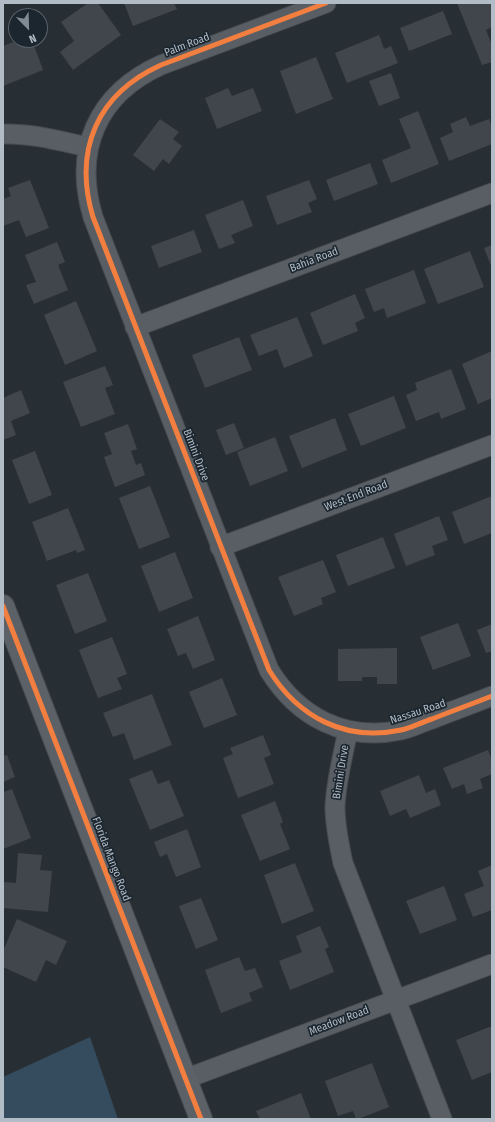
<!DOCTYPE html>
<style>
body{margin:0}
#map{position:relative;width:495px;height:1122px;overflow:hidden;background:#282f34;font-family:"Fira Sans Condensed",sans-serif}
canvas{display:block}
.frame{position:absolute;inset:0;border:4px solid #b1bcc7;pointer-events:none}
.north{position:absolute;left:8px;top:8px;width:40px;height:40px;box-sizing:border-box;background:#1b262f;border:1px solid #57626c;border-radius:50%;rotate:157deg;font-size:11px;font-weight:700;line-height:16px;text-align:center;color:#b1bcc7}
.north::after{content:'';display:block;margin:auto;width:14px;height:18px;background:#818b94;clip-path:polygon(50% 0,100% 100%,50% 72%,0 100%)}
</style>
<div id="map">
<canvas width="495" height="1122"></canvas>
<div class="frame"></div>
<div class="north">N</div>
</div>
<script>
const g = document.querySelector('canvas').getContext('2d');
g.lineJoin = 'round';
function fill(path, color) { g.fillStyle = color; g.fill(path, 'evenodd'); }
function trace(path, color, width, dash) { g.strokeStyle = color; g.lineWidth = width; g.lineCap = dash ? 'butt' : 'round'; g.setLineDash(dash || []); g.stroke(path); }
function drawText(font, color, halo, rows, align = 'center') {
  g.font = font + ' "Fira Sans Condensed",sans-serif'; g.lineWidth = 3.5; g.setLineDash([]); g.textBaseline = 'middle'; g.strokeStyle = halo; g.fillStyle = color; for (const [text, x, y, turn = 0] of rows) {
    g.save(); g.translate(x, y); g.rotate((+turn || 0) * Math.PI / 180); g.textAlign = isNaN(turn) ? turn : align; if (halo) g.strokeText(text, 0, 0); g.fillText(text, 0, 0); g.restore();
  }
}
const water = new Path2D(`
 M90,1037L118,1119H3V1077Z`);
const building = new Path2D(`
 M88,3H98L121,35L73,70L60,52L74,41L61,22Z
 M124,3H174L177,9L133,26Z
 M457,3H492V27L486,30L492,45V62L482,65Z
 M443,11L452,34L409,51L400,28Z
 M379,35L384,49L391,46L398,63L347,83L335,53Z
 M18,40H32L43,70L3,86V46Z
 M316,57L333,99L296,114L280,71Z
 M391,73L400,98L379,106L369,81Z
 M228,88L232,96L253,88L262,111L217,129L205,98Z
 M418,111L439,164L391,183L382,160L411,148L399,119Z
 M466,117L470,126L489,119L492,127V144L449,161L440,138L453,132L450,124Z
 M160,119L179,132L173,139L182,146L169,164L163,159L154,171L133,155Z
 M370,163L378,184L334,201L326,180Z
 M30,180L49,228L26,237L19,220L3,226V199L11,196L8,188Z
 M309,180L317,199L308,203L312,212L277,225L266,196Z
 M243,200L253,226L231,235L235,243L219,249L205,215Z
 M194,230L202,252L159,268L151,246Z
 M57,242L65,262L58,265L68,290L34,304L26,285L36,282L25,255Z
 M492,245V268L484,248Z
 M470,251L484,287L438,304L424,269Z
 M414,270L426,303L387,318L384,308L374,312L365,289Z
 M355,294L365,318L355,323L358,331L323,345L310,313Z
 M76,301L97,351L65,365L44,315Z
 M297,317L313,356L284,368L277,349L259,356L250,335Z
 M239,337L252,370L205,388L192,355Z
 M492,351V398L478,404L462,364Z
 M105,366L113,385L105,388L115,414L81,427L63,382Z
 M451,369L466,409L441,419L439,412L416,421L406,395L417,390L415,383Z
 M21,390L30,413L11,421L16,435L3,440V398Z
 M394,396L406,428L361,446L348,414Z
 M335,418L347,450L302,468L289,436Z
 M234,423L244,448L226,455L216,430Z
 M128,424L137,449L131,451L136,465L141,463L145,475L115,487L104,457L112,454L104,433Z
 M275,437L288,471L250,486L237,452Z
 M35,451L52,495L29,504L12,460Z
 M150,486L170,537L139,549L119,498Z
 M492,496V533L464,544L452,512Z
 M68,508L85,550L77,553L76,550L47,561L32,522Z
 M439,516L448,540L432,546L435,555L406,566L394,534Z
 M383,537L395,568L348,586L336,555Z
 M175,552L193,598L159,612L141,566Z
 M323,560L336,592L321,598L323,604L294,616L278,577Z
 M88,573L107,621L75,634L56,585Z
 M198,616L215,660L193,669L186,653L178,656L167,629Z
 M458,623L471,656L433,670L420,637Z
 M492,624V651L486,653L477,630Z
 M112,637L127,674L117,678L122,689L98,698L79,650Z
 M397,648V684H377V677H362V681H338V649Z
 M222,678L237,715L204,728L189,692Z
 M152,694L172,745L134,760L124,733L113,737L103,713Z
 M263,735L271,755L264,758L274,784L238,798L223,758L233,754L230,748Z
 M488,750L492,760V774L480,779L483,788L467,794L464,784L452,789L443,768Z
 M7,755L15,777L3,782V756Z
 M152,770L158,784L169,780L184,816L150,830L129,779Z
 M419,775L426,793L435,789L441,805L410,818L406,809L390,816L380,791Z
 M12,789L31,838L3,849V792Z
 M275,801L283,822L280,824L290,849L260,861L241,815Z
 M187,829L201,867L176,877L167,854L160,857L154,842Z
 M18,853L42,855L40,870L52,871L48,912L3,908L4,882L16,883Z
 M295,863L314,911L282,924L264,875Z
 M492,865V910L473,917L464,894L484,886L478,871Z
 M444,886L457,920L420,934L406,901Z
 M201,898L218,940L196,949L179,906Z
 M17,919L67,941L56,965L46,960L36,982L3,967V951Z
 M320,926L329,947L325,949L334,972L290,990L279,961L302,952L296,936Z
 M239,957L245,971L255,968L263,987L249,993L252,1001L221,1013L205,970Z
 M492,1026V1072L472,1080L456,1040Z
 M372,1063L389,1107L358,1119H356L353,1111L338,1116L325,1081Z
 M301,1093L311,1119H260L256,1111Z`);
const street = new Path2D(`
 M326,3L161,65C97,94 73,150 93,217L269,670C298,717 345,742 401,730C411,728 422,722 432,719C452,711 472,704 492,696
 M3,134C32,133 60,141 88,147
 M135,327L492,193
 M220,547L492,445
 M348,730C343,756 336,781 335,807C335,826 339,844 343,863L442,1119
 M185,1079L492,964`);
const secondary = new Path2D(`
 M3,606L201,1119`);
const cycleway = new Path2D(`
 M326,3L161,65C97,94 73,150 93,217L269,670C298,717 345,742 401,730C411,728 422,722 432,719C452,711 472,704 492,696
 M3,606L201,1119`);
const streetNames = [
 ["Palm Road",187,45,-21],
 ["Bahia Road",314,260,-21],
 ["Bimini Drive",196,455,69],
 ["West End Road",356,496,-21],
 ["Nassau Road",418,712,-18],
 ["Bimini Drive",341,772,-81],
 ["Florida Mango Road",111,859,69],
 ["Meadow Road",339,1021,-21]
];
fill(water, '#354b5e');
fill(building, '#40464b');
trace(street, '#464b4f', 21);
trace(secondary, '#464b4f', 24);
trace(street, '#585e63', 19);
trace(secondary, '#5c6168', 22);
trace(cycleway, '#f27e40', 5);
drawText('11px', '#b1bcc7', '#1b262f', streetNames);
</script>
